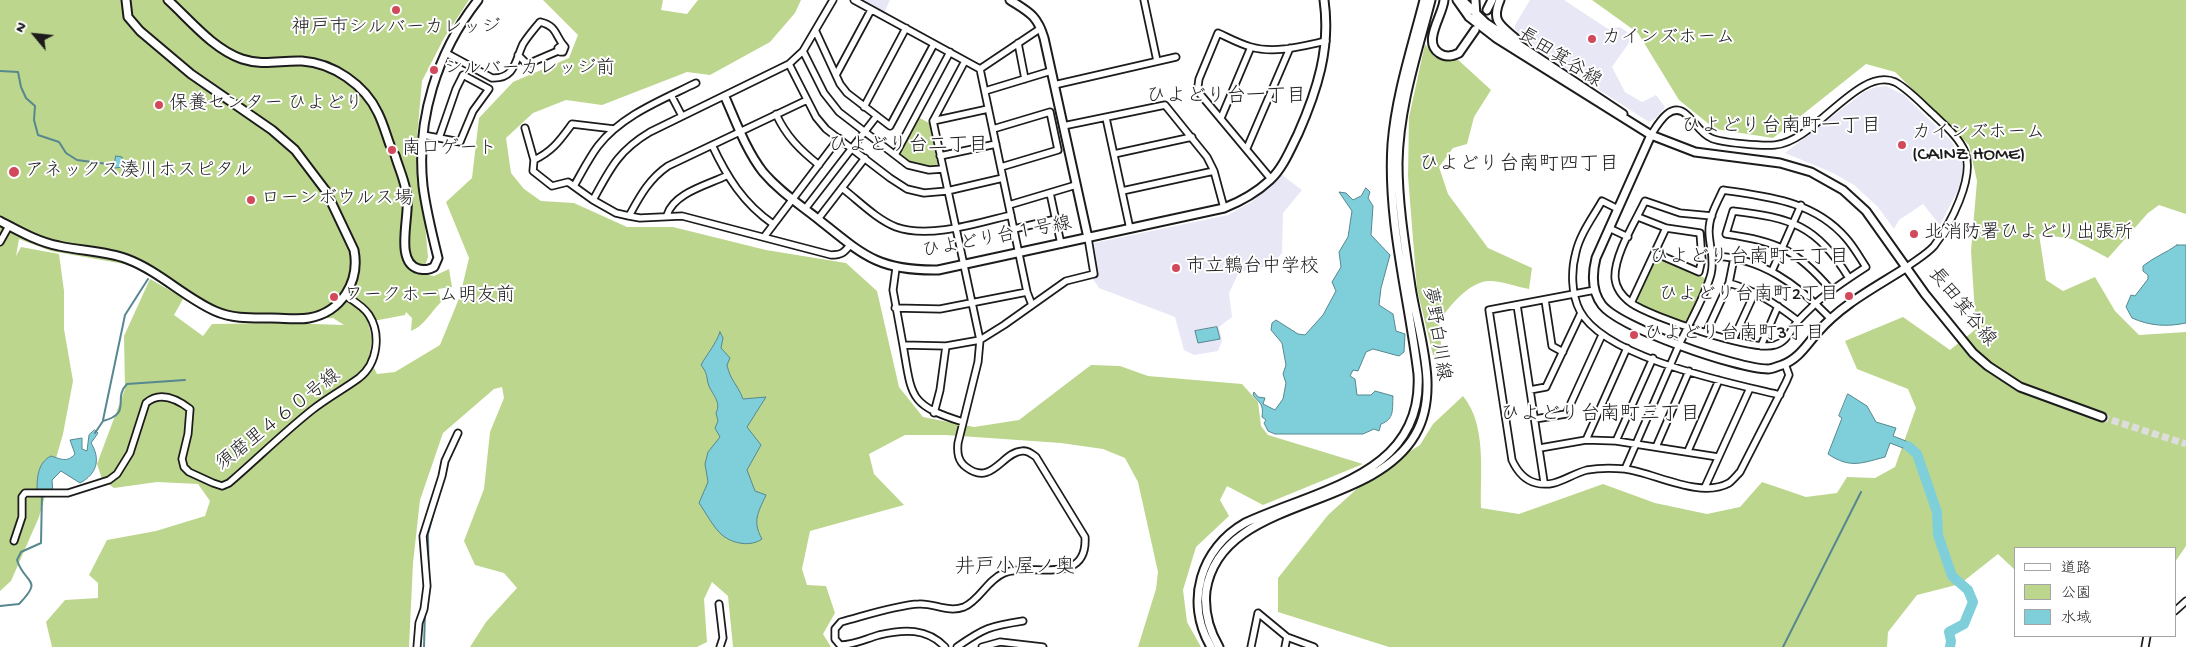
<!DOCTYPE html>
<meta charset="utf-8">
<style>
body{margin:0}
#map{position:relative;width:2186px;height:647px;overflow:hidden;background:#fff;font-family:"Gochi Hand","Klee One",sans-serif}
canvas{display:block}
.legend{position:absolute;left:2014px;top:547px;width:162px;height:90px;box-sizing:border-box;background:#fff;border:1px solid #a4a4a4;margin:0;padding:6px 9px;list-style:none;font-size:15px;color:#1c1c1c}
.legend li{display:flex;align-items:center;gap:10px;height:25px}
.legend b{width:25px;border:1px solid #a4a4a4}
.north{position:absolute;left:10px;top:10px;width:50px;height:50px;-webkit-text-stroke:4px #fff;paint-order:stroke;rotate:298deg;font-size:14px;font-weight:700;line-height:20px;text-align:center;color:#1c1c1c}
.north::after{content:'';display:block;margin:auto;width:18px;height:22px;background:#1c1c1c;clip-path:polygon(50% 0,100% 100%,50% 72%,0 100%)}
</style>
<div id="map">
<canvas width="2186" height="647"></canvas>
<ul class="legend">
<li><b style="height:6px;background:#fff"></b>道路</li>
<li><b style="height:14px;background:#bdd68d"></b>公園</li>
<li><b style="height:14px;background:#7fcfdb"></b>水域</li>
</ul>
<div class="north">N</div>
</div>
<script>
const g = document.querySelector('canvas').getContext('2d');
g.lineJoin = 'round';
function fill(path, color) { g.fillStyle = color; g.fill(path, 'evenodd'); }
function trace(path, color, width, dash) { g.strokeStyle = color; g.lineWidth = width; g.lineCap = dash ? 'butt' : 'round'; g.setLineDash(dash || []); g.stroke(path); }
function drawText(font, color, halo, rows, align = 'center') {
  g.font = font + ' "Gochi Hand","Klee One",sans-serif'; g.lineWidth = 4; g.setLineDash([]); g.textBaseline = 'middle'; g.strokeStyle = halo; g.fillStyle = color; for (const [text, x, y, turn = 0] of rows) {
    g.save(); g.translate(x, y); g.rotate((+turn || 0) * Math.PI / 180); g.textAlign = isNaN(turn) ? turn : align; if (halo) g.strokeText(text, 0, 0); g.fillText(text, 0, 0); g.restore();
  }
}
const built = new Path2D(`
 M860,0H890L884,13Z
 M1530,0H1564L1608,29L1620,27L1630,34L1631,40L1612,67L1625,92L1642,102L1656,95L1665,107L1656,118L1649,122L1534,48L1515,29V25Z
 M1886,86L1904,95L1952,142L1962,162V174L1959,188L1940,225L1923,204L1899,220L1894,229L1878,207L1854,185L1833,173L1785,153L1864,92L1876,87Z
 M1282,175L1302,190L1283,213L1282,253L1272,265L1239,272L1229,293L1232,317L1219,327L1222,341L1218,351L1194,355L1184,350L1175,317L1099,288L1093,279L1098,276L1092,247L1094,243L1228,215L1253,201Z`);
const green = new Path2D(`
 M0,0H469L444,38L422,81L417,138L428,257L422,274L434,276L449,269L452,287L438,289L441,302C430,313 424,326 411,331L412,318L406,312L405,315L368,322L372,339L369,358L377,374L395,372L440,345L460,296L469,258L446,202L472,178L479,118L513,82L569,58L578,35L543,0H663L661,10L687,14L698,0H801L795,13L770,42L710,75L687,72L602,105L566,100L533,113L506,138L511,173L524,189L541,201L574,203L627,227H673L766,250L846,263L877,291L899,387L923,417L974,427L1019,420L1091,365L1120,366L1148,376L1242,384L1258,402L1261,426L1268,435L1363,464L1263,505L1227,486L1220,500L1229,516L1196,547L1183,590L1187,622L1201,647H1138L1156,589L1158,572L1138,482L1125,458L1103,449L1061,443L946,435H905L869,454L874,474L904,505L810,531L802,569L807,585L826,586L835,613L823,634L831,647H733L728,596L712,582L704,599L707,642L697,647H470L486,622L517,588L504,573L475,565L464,541L484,489L490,432L504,398L502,387L494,389L443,433L420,500L413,563L409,647H52L46,622L65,600L98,598V583L89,575L107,540L156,531L205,516L210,501L198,484L157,482L114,488L102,479L97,464L125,389L124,336L150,279L178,295L140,270L124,264L51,251L19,239L16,256L21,247L59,254L64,291V329L73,381L63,434L39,517L11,581L0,591ZM183,299L217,318L241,322L333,318L344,325L282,323L212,324L203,336L174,315Z
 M1592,0H2186V214L2159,205L2148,213L2108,258L2072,239L2039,234L2046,280L2063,291L2095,277L2115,311L2139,335L2186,332V546L2175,562V548H2015V570L1998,554L1960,584L1917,595L1888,632L1887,647H1389L1278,612V578L1328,515L1371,476L1420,445L1433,424L1463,396C1487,425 1480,473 1481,508L1519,514L1603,484L1655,503L1707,514L1740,507L1762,482L1806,497L1837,493L1847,477L1875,478L1895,467L1916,408L1908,389L1857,369L1845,341L1903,317L1950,350L1976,329L1971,251L1977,181L1969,145L1895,72L1866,64L1773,138L1715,129L1679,100L1638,33Z
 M1425,44C1435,58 1437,62 1455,57L1491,90L1474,117L1467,144L1453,148L1439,167L1448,194L1488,248L1532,268L1529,289C1517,287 1502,281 1490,281C1469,281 1450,306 1439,321L1442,356L1433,355L1417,289L1408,176L1409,117Z
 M918,117L929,123L938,166C922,168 910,163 897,154Z
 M1664,260L1707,279L1687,321L1683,322L1639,305L1637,299L1653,264Z`);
const water = new Path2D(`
 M116,156L122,157L123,162L126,163V167L114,168Z
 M1366,188L1370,192L1368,198L1373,206L1371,235L1390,255L1381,288L1379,305L1393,314L1396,331L1405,334L1404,352L1399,356L1373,349L1366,352L1358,371L1353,370L1350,376L1355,379L1357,395H1371L1375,391L1393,396C1392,409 1395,419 1381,424L1379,431L1374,429L1363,434H1275L1268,431L1264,423L1266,420L1262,417C1264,403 1259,403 1253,395L1254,392L1258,397L1265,398L1263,404L1275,410L1283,399L1286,383L1283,374L1286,365L1282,343L1271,330L1272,323L1276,320L1298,334L1305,335L1323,315L1336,291L1332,282L1341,267L1339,252L1348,237L1352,211L1339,192L1346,193L1353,200L1361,196Z
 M2177,245H2186V323C2167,327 2150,326 2132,318L2126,307L2131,295L2135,296L2148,279V275L2143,271V266C2154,257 2166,253 2177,245Z
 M1217,327L1220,339L1198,343L1195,331Z
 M720,332L723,338L721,348L730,358L727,365C730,380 738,385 743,399L766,397L747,427L761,445L747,470L755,491L766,495C758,513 752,521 762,539C751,547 733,544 722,535C713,527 706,513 699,503L708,482L705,464L708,452L720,437L715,428L718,421L716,413C722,401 711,394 708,383C706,374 707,373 701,365C707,354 716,344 720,332Z
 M1848,394L1867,406L1876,422L1896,428L1893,436L1906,441L1908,447L1903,448L1890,443L1885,457C1862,463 1850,469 1828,454L1842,418L1839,416Z
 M95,430L98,433L91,443C101,459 97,474 80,483L61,471L52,480L53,493L37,492C37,479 37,463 51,456C61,459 67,463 75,454L70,440L82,438V449L87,451L89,435Z`);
const stream = new Path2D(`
 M0,71L18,72L21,87L26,98L35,106L34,120L38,135L59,142L66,153L77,160L115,165
 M103,420L125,315L148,279
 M95,433L103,421C133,413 112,399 127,384L185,380
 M429,593L428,534L434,511
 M0,606L19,604C44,578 25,585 17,560L21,552L41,543L42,494
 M424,647L425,612
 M1783,647L1861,492`);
const river = new Path2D(`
 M1908,446L1917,454L1937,512L1938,535L1952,576L1968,590L1973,602L1964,624L1949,632L1951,641L1950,647`);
const tertiaryTunnel = new Path2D(`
 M2102,417L2186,444`);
const minor = new Path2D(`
 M833,0L803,51L789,64L650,132C618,151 610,169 593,200L616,213L629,216L640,218L682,216L831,255C841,255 844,253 850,245
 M854,0L980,69L1027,292L1032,305
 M1144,0L1157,61
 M816,32L840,84L847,93L890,126L934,44
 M1018,43L1025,79
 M803,51L824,93L839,112L908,165L929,170L943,169
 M446,53L492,78C515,79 515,61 523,44C528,36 534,29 540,22C558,26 555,37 565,47L563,52H560L558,48L562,45
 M518,55L525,62L530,63L558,51
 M789,64L816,117L826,129L890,178L907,189L924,193L947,191L1003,178
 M980,69L1041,28
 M836,75L871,10
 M1054,85L1176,57
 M985,91L1051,71
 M671,95L682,116
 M864,107L906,28
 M776,114C786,136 800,150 819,165
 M1106,118L1130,229
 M1221,118L1251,47
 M933,121L988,109
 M1063,126L1165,105L1207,157L1214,171L1224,208
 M525,128L534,160
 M993,129L1050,112L1058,150L1001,167
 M423,135L460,142L473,111L489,89L463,75L456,89L439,138
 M1651,135C1658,124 1671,100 1687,115C1696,123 1700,133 1711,138C1721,143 1763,146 1775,145C1815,142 1858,66 1895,82C1907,88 1923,105 1933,114C1944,125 1959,137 1965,152C1975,178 1950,225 1934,246C1927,254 1916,260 1907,267
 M712,145C727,177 743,203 773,224
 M1247,148L1290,48
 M1114,154L1192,137
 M895,155L950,52
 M940,156L996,144
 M1271,179L1200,94L1198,86L1199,79L1218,33C1229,38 1240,44 1251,47C1275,54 1303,46 1326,41
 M574,186C582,172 589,158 598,146C622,115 662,100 696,83
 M842,188C859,201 876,219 896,227C929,239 978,223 1011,215
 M1122,191L1214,171
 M1050,193L1061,244
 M593,200L568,182L552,186L533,171L534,160C553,151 560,140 572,124L614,129
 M1009,205L1076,185
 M805,209L876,117
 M1618,209L1602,201C1593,217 1580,234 1576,252C1571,270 1571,294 1580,311C1605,358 1730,383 1780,395
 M667,215C674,193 707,185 726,176
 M629,216C640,196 649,179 668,166L807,100
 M1638,217L1666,228L1700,233L1702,259L1699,272L1655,253
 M818,219L865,158
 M1609,228L1628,237
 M1014,229L1056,219
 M764,237L839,138
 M0,242L9,226
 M1713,256C1761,257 1798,285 1830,318
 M896,268L893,290L903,345L946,346L980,340L1004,325L1066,281L1094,274L1088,238
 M1772,271L1801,205
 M1729,283C1756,291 1776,304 1798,321
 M1595,290L1489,310L1512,460C1517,471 1524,480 1536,483C1556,488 1568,475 1587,470C1598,468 1613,468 1625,469C1655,473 1700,499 1729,483C1733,480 1737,475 1740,472L1786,382L1789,375L1785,364
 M1831,290C1796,249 1778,242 1726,234L1733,211C1792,218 1816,225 1849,278
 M1545,300L1552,346L1563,352
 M1631,303L1666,228
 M1517,305L1544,482
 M895,308L940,309L1027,292
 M1706,333L1729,283L1734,258
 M1733,340L1755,292
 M903,345C912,398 909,405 963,422
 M1761,346L1778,306
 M1530,390L1546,387L1581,313
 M934,413L940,390L946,346
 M1535,419L1566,414L1602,335
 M1586,440L1627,348
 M1616,441L1653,358
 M1656,447L1689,371
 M1540,448L1586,440L1616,441L1718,457
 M1688,451L1719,380
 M1625,469L1679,345C1689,323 1705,297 1711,274C1715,259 1709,245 1709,231C1709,216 1717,203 1723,190C1769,197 1814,201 1846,238C1854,247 1860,258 1866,267C1849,278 1832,289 1817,302C1811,308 1804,314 1798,321C1790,330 1788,341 1775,345C1754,352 1651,317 1631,303C1623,297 1616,289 1615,278C1614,255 1635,222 1645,201L1680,213L1712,216
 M1705,487L1750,388
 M14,541L22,517V497L25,493H68L109,480L117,474L130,453L146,403C160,391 177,399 190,409L188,434L182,459L184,467L189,472L213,483L222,486L229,483C257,459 283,433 312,410C327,398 344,389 359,378C378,363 381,334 369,315C364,307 354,301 346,296
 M719,604L723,638L720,647
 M2175,611L2186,601
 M417,647L419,623L424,609L427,586L423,536L442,476L445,461L458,433
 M945,647C927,628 904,629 879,635C865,639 855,645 840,645L835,639V629L841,622C864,616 896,605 919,604C934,603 948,613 964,607C980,600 987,580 1004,573C1031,562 1088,587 1085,537L1036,457C1032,454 1028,450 1022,451C1002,452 992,487 966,467C958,461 957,453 958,443L978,362L980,340L933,121L965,61
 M957,647C984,628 990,626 1023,621
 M982,647L1000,642L1043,647
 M1251,647L1258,613L1287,637L1314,647
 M1285,647L1287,637
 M2145,647L2147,636`);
const tertiary = new Path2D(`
 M168,0C190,20 213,49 242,59C263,66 281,60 302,61C333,63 365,85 378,113C383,123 386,134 390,145
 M1010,0C1029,12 1037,15 1044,38L1088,238
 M1444,0C1443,15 1422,42 1439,53C1446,58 1453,56 1459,53L1475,30
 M1457,0L1469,17L1496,38L1651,135L1695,152L1780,163L1811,172L1843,190L1866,211L1925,294L1973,353L1988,366L2020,387L2102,417
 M1462,0L1486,23L1623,114
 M1475,0L1476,16
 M1500,0C1491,21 1500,25 1515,38
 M1487,10L1492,0
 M725,97C736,122 746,150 763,172C779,191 799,204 818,219C863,255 878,271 938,270L1224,208C1242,201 1256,193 1270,180C1283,168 1290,150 1298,134C1317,91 1331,48 1324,0
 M1651,135L1596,258C1592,274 1592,292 1602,305C1620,328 1738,369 1768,369C1772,369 1778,366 1782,365C1799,359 1807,344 1818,332C1842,304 1876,287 1907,267
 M395,155C399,169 406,183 407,197C410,216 394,263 419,269C426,270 428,270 434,267L438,258C432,234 426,210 423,186C416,120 437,52 478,0
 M0,221C19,231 38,242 59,246C81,251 106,251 127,259C159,271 184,297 215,311C233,319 252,318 271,318C284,318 297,320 309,318C342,312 360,281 354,250L326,191L295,150L272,130L191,74L140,31L128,17L126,0
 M1211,647C1184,602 1201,548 1245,523C1318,489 1424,475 1418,374C1409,298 1387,221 1392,144C1396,95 1412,47 1424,0
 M1219,647C1209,630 1204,610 1206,591C1220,496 1370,512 1415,435C1441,391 1418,333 1411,287C1405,246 1398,204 1398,163C1399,107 1417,54 1431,0`);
const markers = [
 [396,10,5,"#d1495b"],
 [1592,39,5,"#d1495b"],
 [434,70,5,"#d1495b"],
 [159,105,5,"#d1495b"],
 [1902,145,5,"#d1495b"],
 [392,150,5,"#d1495b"],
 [14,172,6,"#d1495b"],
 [251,200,5,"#d1495b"],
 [1914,234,5,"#d1495b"],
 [1176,268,5,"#d1495b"],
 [1849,296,5,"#d1495b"],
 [334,297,5,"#d1495b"],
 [1634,335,5,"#d1495b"]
];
const poiNames = [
 ["神戸市シルバーカレッジ",396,29,"center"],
 ["カインズホーム",1602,39],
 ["シルバーカレッジ前",444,70],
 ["保養センター ひよどり",169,105],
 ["カインズホーム",1912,134],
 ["(CAINZ HOME)",1912,156],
 ["南口ゲート",402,150],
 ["アネックス湊川ホスピタル",25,172],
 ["ローンボウルス場",261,200],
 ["北消防署ひよどり出張所",1924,234],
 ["市立鵯台中学校",1186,268],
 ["ひよどり台南町2丁目",1839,296,"right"],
 ["ワークホーム明友前",344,297],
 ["ひよどり台南町3丁目",1644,335]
];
const streetNames = [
 ["長田箕谷線",1559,59,32],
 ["ひよどり台１号線",997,239,-11],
 ["長田箕谷線",1961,308,51],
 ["夢野白川線",1435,334,81],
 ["須磨里４６０号線",279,421,-38]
];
const neighbourhoodNames = [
 ["ひよどり台一丁目",1226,98],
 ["ひよどり台南町一丁目",1781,128],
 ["ひよどり台二丁目",908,147],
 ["ひよどり台南町四丁目",1519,166],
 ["ひよどり台南町二丁目",1749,259],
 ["ひよどり台南町三丁目",1600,416],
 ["井戸小屋ノ奥",1015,569]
];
fill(built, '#e8e7f6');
fill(green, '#bdd68d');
fill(water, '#7fcfdb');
trace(water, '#57878f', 1);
trace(stream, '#57878f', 2);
trace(river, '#7fcfdb', 10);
trace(tertiaryTunnel, '#ddd', 7, [7, 3.5]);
trace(minor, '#1c1c1c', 9);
trace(tertiary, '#1c1c1c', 11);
trace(minor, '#fff', 5.5);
trace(tertiary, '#fff', 7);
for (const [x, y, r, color] of markers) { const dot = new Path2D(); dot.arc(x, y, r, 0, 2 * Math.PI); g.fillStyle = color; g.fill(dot); trace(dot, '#fff', 2); }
drawText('19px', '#1c1c1c', '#fff', poiNames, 'left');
drawText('19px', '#1c1c1c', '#fff', streetNames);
drawText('20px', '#1c1c1c', '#fff', neighbourhoodNames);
</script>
